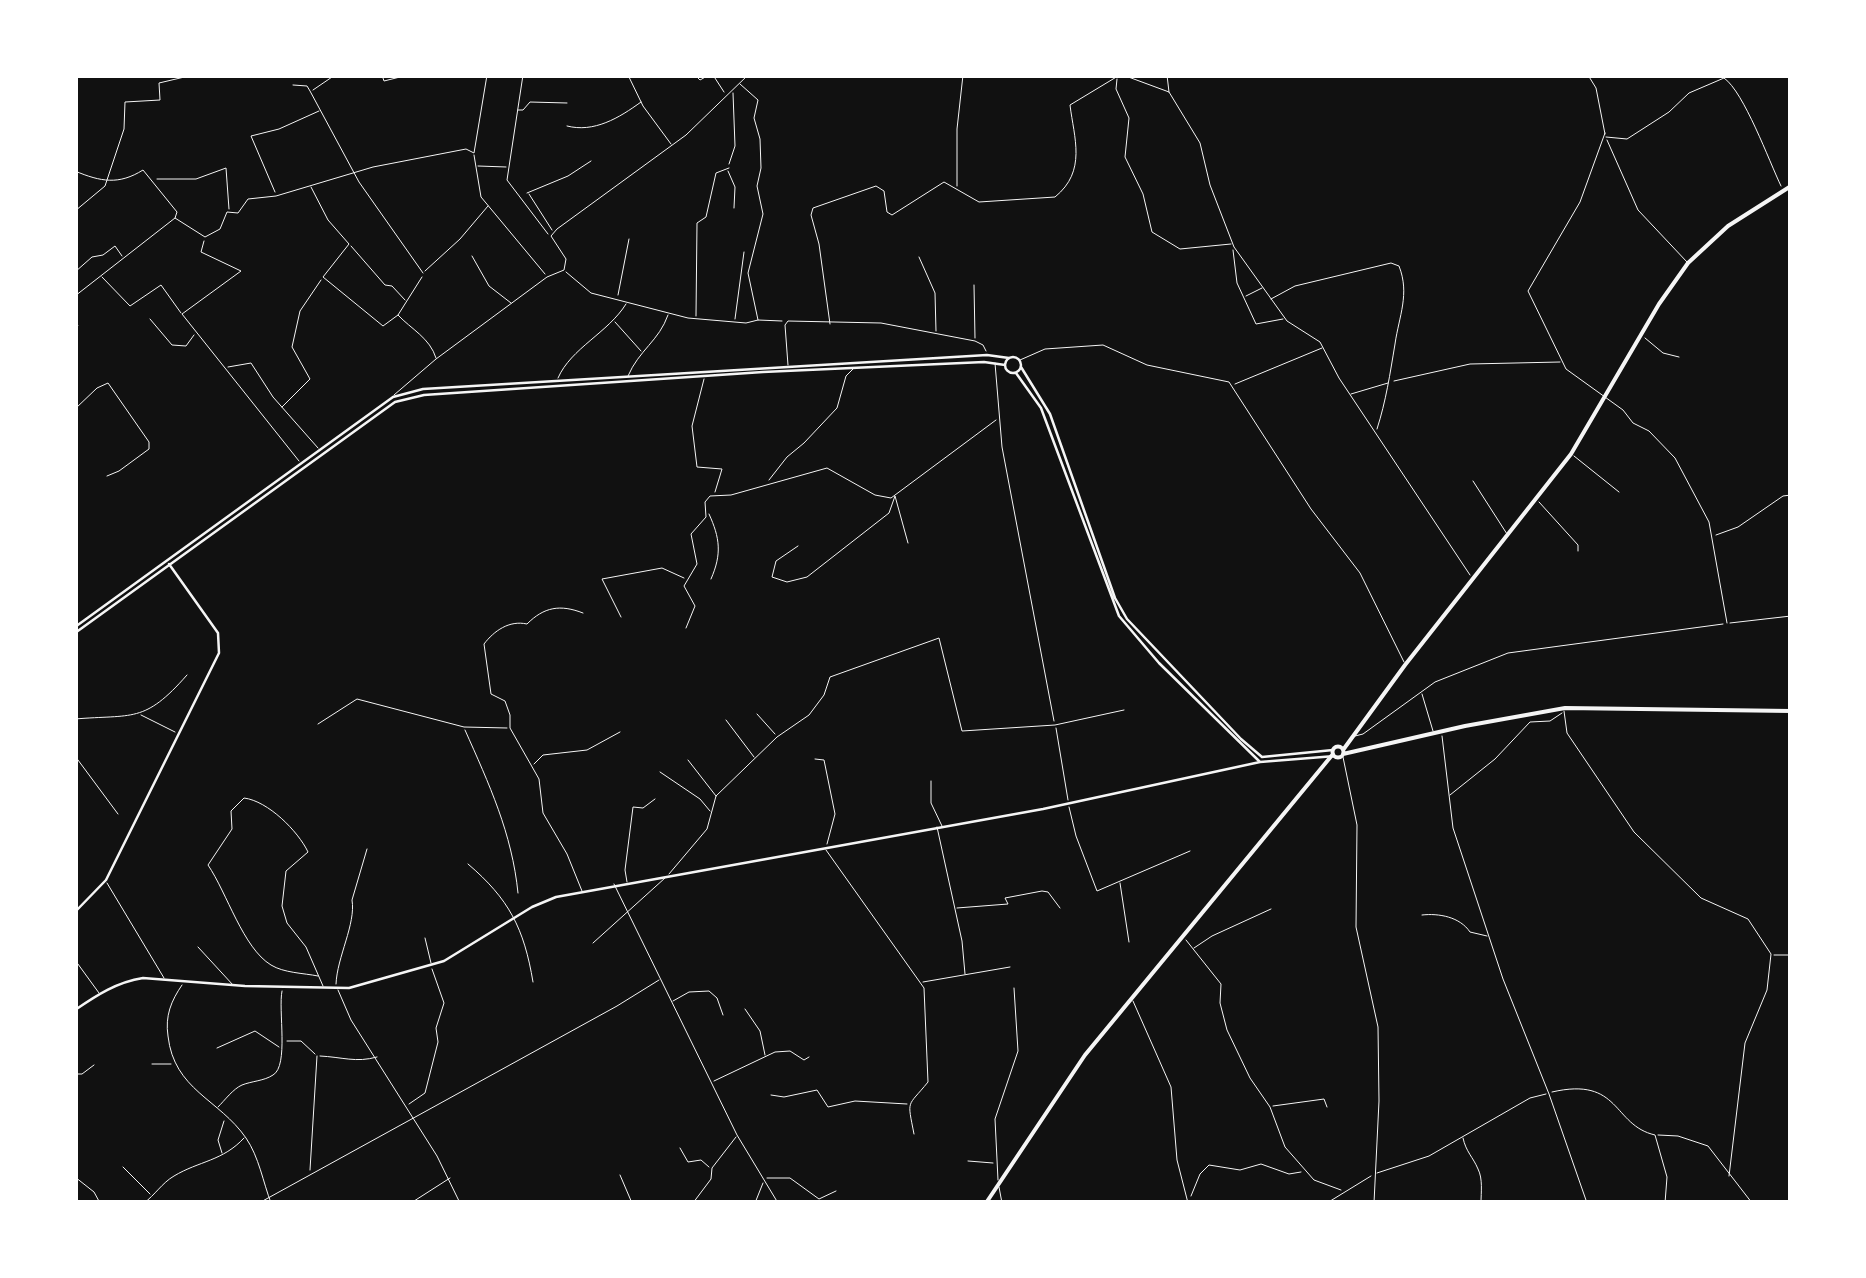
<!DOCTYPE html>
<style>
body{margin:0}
#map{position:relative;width:1866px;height:1278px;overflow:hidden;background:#111;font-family:"IBM Plex Sans",sans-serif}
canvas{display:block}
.frame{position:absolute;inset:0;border:78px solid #fff;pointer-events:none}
</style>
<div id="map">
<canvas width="1866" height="1278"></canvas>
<div class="frame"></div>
</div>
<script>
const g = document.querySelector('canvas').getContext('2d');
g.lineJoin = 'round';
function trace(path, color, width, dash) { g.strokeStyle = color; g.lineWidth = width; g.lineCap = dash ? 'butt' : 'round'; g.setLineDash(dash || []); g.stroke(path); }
const minor = new Path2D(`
 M382,75L384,81L408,75
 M423,75H452
 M470,75L483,76
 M523,75L507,180L548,234
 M628,75L643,106L671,144
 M695,75L700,80L709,75
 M713,75L724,92
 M1123,75L1169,92L1200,143L1210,185L1234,247L1287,321L1320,342L1339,378L1470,575
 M1167,75L1169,92
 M1588,75L1596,88L1605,134
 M1117,79L1116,89L1129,118L1125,157L1143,194L1152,232L1180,249L1231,244
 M740,84L758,100L754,118L760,139L761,168L757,186L763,214L748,273L758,320
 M293,85L307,86L310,91L359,182L423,273
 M313,90L335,75
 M518,110H523L530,102L567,103
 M567,126C594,133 619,118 641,102
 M1605,133L1580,202L1528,291L1566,369L1623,410L1633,423L1649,431L1675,458L1709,522L1727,623
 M1606,137L1627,139L1669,112L1689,93L1724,78C1744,92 1769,161 1781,186
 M1607,140L1638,210L1687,262
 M474,155L481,197L545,274
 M729,164L735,146L733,93
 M478,166L506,167
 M75,171C101,182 119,185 143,170L177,212L175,218L205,237L220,229L227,212L238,213L248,199L276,196L373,167L466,149L474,153L487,75
 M728,171L735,187L734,208
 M157,179H196L226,168L229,209
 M957,186V129L963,75
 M311,187L328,220L349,244L323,277L383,326L398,315
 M275,192L251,136L279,129L319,111
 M527,193L568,176L591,161
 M529,194L552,230
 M75,211L105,186L124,129L125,102L160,100L159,83L193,75
 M204,241L201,252L241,271L182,314L299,461
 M351,246L385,285L392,286L405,300
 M1233,250L1237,283L1256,324L1283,319
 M472,256L489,286L511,303
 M919,257L935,293L936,331
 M425,271L460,239L488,206
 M75,272L92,257L103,255L115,246L122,256
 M566,272L591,293L688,318L746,323L758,320L782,321
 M102,277L130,306L161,285L181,313
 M422,277L398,315C411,329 430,338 436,358
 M974,285L975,338
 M618,295L629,239
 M75,296L175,218
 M1246,296L1262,288
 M1271,299L1295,286L1391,263L1399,266C1410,294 1399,316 1395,344C1390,374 1386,401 1377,429
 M696,316L697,223L706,217L716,173L729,168
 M150,319L172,345L186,346L194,335
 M735,319L744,252
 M75,322L78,325
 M615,322L641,351
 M830,324L819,244L811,215L813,208L876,186L884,191L887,212L892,215L944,182L979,202L1055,197C1087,171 1074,138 1070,105L1118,76
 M1645,338L1663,353L1679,357
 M1020,360L1045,349L1103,345L1147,365L1229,382L1311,509L1360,573L1404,662
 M995,363L1002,447L1054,721
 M788,365L785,325L788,321L881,323L975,341L983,345L986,351
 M228,367L251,363L273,397L318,448
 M628,376C639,350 659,341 668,315
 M558,378C571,348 608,333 626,304
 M704,379L692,426L697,467L722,469L715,492
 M1394,381L1470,364L1560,362
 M1235,384L1322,348
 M1351,394L1388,383
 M394,395L436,359L547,277L564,270L566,259L551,236L557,229L686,135L748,75
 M282,407L310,379L292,347L300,311L321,280
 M75,409L97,388L108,383L149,442V449L119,471L107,476
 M1574,456L1619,492
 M769,480L787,457L804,443L837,408L846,376L853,369
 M1473,481L1507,534
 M1539,502L1578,545V551
 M709,514C720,538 722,554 711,579
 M1716,535L1738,527L1783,496L1791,495
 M798,546L776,561L772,577L787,582L807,577L889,513L895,496L908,543
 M621,617L602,579L662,568L684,578
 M1730,623L1791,616
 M686,628L695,606L684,586L697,564L691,534L706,517L705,502L710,496L731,495L827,468L875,495L891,498L996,420
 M1422,694L1433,731
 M1564,711L1567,733L1634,832L1701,898L1748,919L1771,954L1767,990L1745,1043L1729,1176
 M757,714L775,734
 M141,715L175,732
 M75,719C133,714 144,724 187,675
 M726,720L754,757
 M318,724L357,699L464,727L507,728
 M1056,728L1068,800
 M465,730C489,784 512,833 518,893
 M1355,736L1363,734L1435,682L1508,653L1723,624
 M1442,736L1453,828L1503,979L1549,1094L1587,1203
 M75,756L118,814
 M1343,757L1357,825L1356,927L1378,1027L1379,1101L1374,1203
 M815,759L824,760L835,814L827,844
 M688,760L716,796
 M534,764L543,755L587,750L620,732
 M660,772L700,799L710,811
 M931,781V803L942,826
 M1450,795L1495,759L1530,722L1550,721L1562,713
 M1069,807L1076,836L1097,891L1190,851
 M937,827L962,941L965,974
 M826,850L924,988L928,1082C907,1108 907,1098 914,1134
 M468,864C509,899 524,928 533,982
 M669,874L707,829L716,796L777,737L809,715L824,695L830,677L939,638L962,731L1055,725L1124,710
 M627,882L625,870L633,807L643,808L655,799
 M107,883L164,978
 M1120,883L1129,942
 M614,884L737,1135L778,1203
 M582,891L567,854L543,813L539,779L510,728V715L505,701L491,694L484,644C494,631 509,620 527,624C544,607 560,604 583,613
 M957,908L1008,904L1005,898L1042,891L1048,892L1060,908
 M1422,915C1439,913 1460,917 1470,932L1487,936
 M425,938L431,963
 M1186,940L1221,984L1220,1003L1227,1030L1250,1078L1270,1107L1285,1147L1314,1180L1341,1190
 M593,943L665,878
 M198,947L233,985
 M1194,948L1212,936L1271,909
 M1774,955H1791
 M75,960L99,993
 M318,976C303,973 284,973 271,965C243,948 227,893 208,865L232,829L231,811L244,798C268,801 298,831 308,852L286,871L282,906L287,923L306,947L323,986
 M923,982L1010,967
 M336,984C337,957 356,924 352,900L367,849
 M182,985C171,1001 165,1016 168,1036C174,1090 219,1099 246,1138C259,1157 263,1182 271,1203
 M338,990L351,1020L437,1156L460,1203
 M673,1001L689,992L709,991L717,998L723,1015
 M1133,1001L1171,1087L1177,1160L1188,1203
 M745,1009L760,1031L765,1055
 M287,1041H301L315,1054
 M217,1048L255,1031L279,1047
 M320,1056C342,1057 356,1063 377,1057
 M152,1064H171
 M75,1074H82L94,1065
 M75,1081L78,1084L75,1087
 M714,1081L775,1052L790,1051L804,1060L809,1057
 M1552,1092C1621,1076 1612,1125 1655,1135L1667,1177L1665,1203
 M771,1095L784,1097L817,1090L828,1107L855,1101L907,1104
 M409,1104L425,1093L438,1042L436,1028L444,1003L432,969
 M1273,1106L1324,1099L1327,1107
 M218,1107C225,1100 233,1089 242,1085C252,1081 264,1081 273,1075C289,1066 278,1010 282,991
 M1658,1135L1678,1136L1708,1146L1752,1203
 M1463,1138C1466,1152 1473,1157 1478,1169C1483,1179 1481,1192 1481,1203
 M680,1148L688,1162L701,1160L709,1167
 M222,1153L218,1140L224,1121
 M968,1161L993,1163
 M123,1167L150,1194
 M310,1170L317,1056
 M1377,1173L1429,1156L1530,1098L1546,1094
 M620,1175L632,1203
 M75,1177L94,1192L100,1203
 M767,1178H790L819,1199L836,1191
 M998,1180L995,1119L1018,1051L1014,988
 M999,1187L1002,1203
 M1191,1196L1200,1174L1209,1165L1240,1170L1261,1164L1289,1174L1301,1172
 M144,1203C155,1195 162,1183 174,1176C199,1161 223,1161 244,1138
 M259,1203L617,1006L659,980
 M411,1203L450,1178
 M693,1203L711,1179L712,1168L736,1137
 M755,1203L763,1183
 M1327,1203L1371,1176`);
const tertiary = new Path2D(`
 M1005 365a8 8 0 1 1 16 0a8 8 0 1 1-16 0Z
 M1021,367L1050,414L1115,598L1127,619L1241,739L1262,757L1333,750
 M1016,373L1041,408L1119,616L1159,663L1260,762L1335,756
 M75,627L393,397L423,389L987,355L1009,358
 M75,633L395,402L424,395L763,372L984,362L1005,365
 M75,912L106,880L219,653L218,633L169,564
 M75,1010C97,995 117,982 143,978L245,986L349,988L444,961L532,907L556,897L1043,809L1260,762`);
const secondary = new Path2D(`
 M1332.5 752a5.5 5.5 0 1 1 11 0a5.5 5.5 0 1 1-11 0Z
 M1343,750L1405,665L1571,454L1659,304L1688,263L1728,226L1791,186
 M1343,754L1465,726L1565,708L1791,711
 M986,1203L1085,1055L1333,754`);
trace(minor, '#f5f5f5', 1);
trace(tertiary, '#f5f5f5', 2.5);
trace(secondary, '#f5f5f5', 4);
</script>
